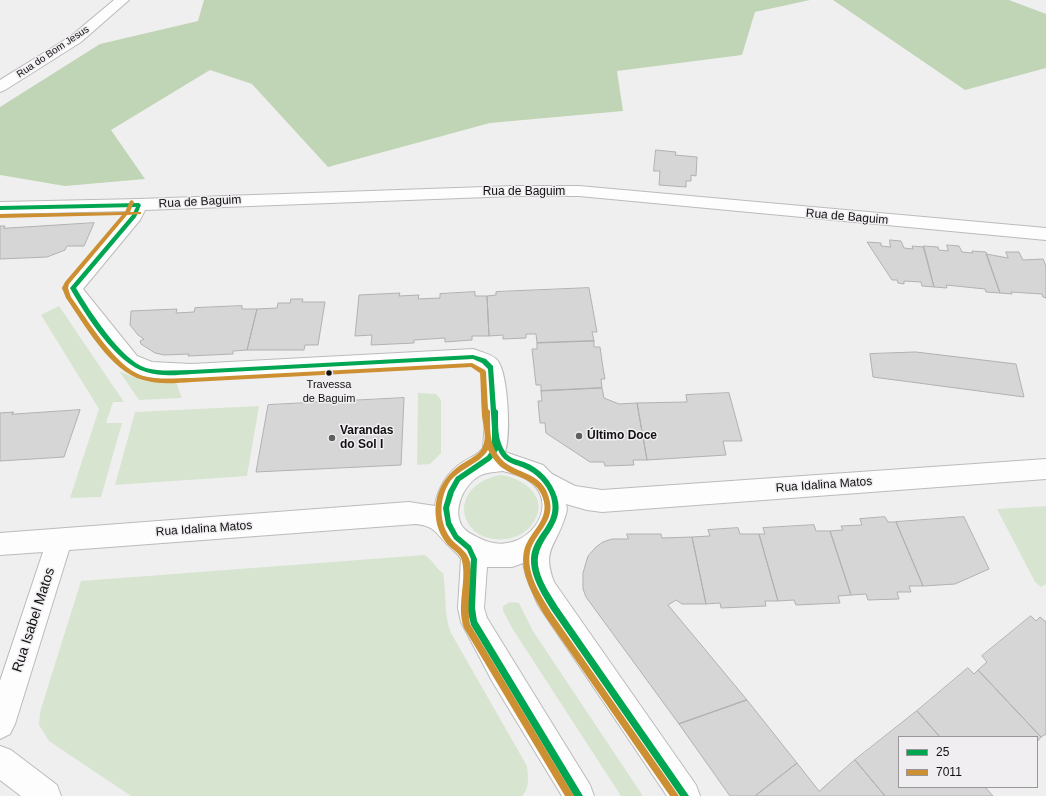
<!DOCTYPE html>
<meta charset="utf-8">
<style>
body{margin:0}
#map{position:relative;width:1046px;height:796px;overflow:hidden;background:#f0eff0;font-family:Helvetica,sans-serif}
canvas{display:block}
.legend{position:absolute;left:898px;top:736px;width:140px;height:52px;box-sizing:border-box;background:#f1eef1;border:1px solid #989698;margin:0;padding:5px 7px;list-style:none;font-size:12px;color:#121112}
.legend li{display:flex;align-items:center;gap:8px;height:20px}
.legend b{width:20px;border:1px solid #989698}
</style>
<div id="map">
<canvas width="1046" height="796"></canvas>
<ul class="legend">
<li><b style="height:5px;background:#00a651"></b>25</li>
<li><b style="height:5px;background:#cc9033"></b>7011</li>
</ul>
</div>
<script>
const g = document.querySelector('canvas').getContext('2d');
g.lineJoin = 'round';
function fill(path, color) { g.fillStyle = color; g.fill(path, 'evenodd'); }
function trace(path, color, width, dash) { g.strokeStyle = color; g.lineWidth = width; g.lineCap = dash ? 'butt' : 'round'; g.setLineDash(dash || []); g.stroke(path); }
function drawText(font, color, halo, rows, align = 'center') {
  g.font = font + ' Helvetica,sans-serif'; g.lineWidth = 3; g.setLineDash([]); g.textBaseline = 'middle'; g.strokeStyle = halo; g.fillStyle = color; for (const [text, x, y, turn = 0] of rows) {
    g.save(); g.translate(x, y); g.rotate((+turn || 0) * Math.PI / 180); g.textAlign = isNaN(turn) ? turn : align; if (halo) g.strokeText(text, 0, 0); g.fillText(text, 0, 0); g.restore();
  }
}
const green = new Path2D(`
 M59,306L124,402H113L106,423H122L101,497L70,498L99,409L41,315Z
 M119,371L147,382H176L182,398L139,400Z
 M418,393L436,394L441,400V453L430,464L417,465Z
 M259,406L247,476L115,485L135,412Z
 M500,475C526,478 552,500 531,526C525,533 515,538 507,539C459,545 444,487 500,475Z
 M1046,506V584L1041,587L1035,582L997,509Z
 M424,555C432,558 435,568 443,573C447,593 443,613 451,633L527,766C528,777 530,788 522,796H131L49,741L39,725L40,712L81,581Z
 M510,602L519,603L533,631L643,796H621L512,628L503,611V606Z`);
const forest = new Path2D(`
 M204,0H810L755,12L742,55L617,71L623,111L490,123L328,167L252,84L210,70L111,130L145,179L65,186L0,175V107L100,44L198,21Z
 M833,0H1009L1046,14V68L965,90Z`);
const building = new Path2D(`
 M656,150L676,152L675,155L697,157L696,176L691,175V181H686V187L659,185L660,171H654Z
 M94,223L84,246H67L65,250L47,257L0,259V226H5L4,228Z
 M890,240L901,241L904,248L913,249L912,246L924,247L934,287L922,286L921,282L904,281V284L898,283L897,280H892L867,242L881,243V246L890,247Z
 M947,245L959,246L962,252L973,253L972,251L986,252L1000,293L986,292L985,289L946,285L947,288L934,287L923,246L938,247L939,250L948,251Z
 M1006,252H1019L1023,260L1043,259L1046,266V298L1043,297L1042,294L1011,292L1012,294L1000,293L986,254L1008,258Z
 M589,288L597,332H592L594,341L537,343L536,334H526V338L503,339V335L489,336L487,296L496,295V292Z
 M475,292V296H487L489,336H472V340L445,342V338L414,340V343L371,345L372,335L355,336L359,295L400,293L399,296L419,295L418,299L440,298V294Z
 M291,299H303L302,302H325L318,345H305L304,350H247L257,309L277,308L278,303H290Z
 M242,306V309H257L247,350L233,351V354L188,356L189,354L164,355L155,353L141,344L140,341L144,339L138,335L130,325L131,311L177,309L176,313L194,312L195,308Z
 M594,341V347H600L603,368L605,379H601L602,388L541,391V385H536L532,349H537V343Z
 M916,352L1016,364L1024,397L873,377L870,354Z
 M602,388L604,398L619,404L637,403L647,460H633L634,465L605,466L604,462H590L546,433L545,423H540L538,401H542L541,391Z
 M729,393L742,441H723L726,455L647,460L637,403L687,402L686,395Z
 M404,398L401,465L256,472L268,405Z
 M80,410L64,457L0,461V413L14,412L12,414Z
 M885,517L888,522H896L923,586H909L911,592H897L899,599L868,600L866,594L851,595L830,531L843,530L841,526L862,525L860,519Z
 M964,517L989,569L955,584L923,586L896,522Z
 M814,525L816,531H830L851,595L838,596L840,603L796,605L794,600L778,601L759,534H765L763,528Z
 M738,528L740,534H759L778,601H765L766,606L721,608L720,603L706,604L692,537L710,536L708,530Z
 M627,534H661L662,538L692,537L706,604H682L676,600L668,605L747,700L679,724L586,597L583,589V573L588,556L596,547L603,542L612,539H628Z
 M1031,616L1036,621L1040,617L1046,622V734L1041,737L978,670L987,662L982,656Z
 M968,668L974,674L978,670L1041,737L1037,742V737H940L917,711Z
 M747,700L797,763L755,796H730L679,724Z
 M917,711L940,737H899V787H985L993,796H885L855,760Z
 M855,760L885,796H755L797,763L819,791Z`);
const minor = new Path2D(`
 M114,0H129L81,42L5,90L0,92V80L71,36Z
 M514,186H579L1046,228V240L579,196H514L145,210L140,220L83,289L137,356L152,362L192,364L473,349C481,352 492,354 498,361C508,375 511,435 505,452L543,465L552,474L575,486L602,490L1046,459V479L602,512L587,510L566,504C568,510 566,514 564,520C555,547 542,550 554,582L696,785L700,796H667L538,605L526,576L523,563L512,567H487L484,608L487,618L590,785L594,796H562L492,681L461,622L458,608L461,559C458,553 455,553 451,548C437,536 437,526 416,524L69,550L15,724L10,734L0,739V681L43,552L0,555V533L409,502L435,506C437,489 448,471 463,462C470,457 477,456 483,448L485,421L482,373L480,370L472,365L192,380C167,380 144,380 123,368L68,297L63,288L127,211L0,214V202L139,199ZM503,471C510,473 520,475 526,479C567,503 524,562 479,538C473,535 466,532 462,526C452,509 464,485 479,476C486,472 495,472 503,471Z
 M0,746L11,750L57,785L61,796H21L0,780Z`);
const bus1 = new Path2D(`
 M139,203L141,205L136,217L76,288C89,310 121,360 146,368C161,372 177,370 192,370L473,355L486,359L493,366L496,409L498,411C498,425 497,441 506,453C511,459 518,460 524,462C540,468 552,481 557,497C566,527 535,538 538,565C540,580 550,594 558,607L689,796H680L552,611C543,596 530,577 531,558C533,533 559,525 551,497C547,484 536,473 524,468C512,463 504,463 498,450L491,460L460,481L454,492L449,508L451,522L458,535L471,546L477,559L475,608L477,621L583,796H574L471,625L467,608L471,559L467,550L454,539L446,525L443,508L448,491L456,477L487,456L492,449V429L488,369L482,363L473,359L192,374C177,375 161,377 146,372C116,364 85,314 70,288L132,215L136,207L0,210V206Z`);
const bus2 = new Path2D(`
 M132,200L134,202L130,212H141V214L127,215L69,284L68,288L71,297C87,319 115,367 143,376C158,380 176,378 192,378L472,363L485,370L486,372L488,409L490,411C490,426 489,443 498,455C513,477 544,468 550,502C554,523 534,534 530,552C526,573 540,594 551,612L679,796H670L545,616C535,599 519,573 524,551C528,533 548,522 544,502C539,478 517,479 501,467C495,462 492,456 488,450C479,465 459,468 449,483C438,501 439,526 453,541C460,548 468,552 470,562C472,583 466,603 470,624L574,796H565L464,628C456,606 467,582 462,561C461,554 453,550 448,545C441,537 437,528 436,518C433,493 445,474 465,462C471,458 481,454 483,446C487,437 483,425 482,416C481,402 481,387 480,373L471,367L192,382C176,383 159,385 143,380C110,371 85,325 66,298L62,288L65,282L122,215L0,218V214L125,212L130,201Z`);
const markers = [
 [329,373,3.5,"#121112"],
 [579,436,4,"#605f60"],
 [332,438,4,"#605f60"]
];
const farStreetnames = [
 ["Rua do Bom Jesus",53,52,-34]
];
const busNames = [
 ["Travessa",329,385],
 ["de Baguim",329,399]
];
const streetNames = [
 ["Rua de Baguim",524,192],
 ["Rua de Baguim",200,202,-3],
 ["Rua de Baguim",847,217,5],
 ["Rua Idalina Matos",824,485,-4],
 ["Rua Idalina Matos",204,529,-4]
];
const poiNames = [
 ["Varandas",340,431],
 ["do Sol I",340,445],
 ["Último Doce",587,436]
];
const nearStreetnames = [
 ["Rua Isabel Matos",34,620,-72]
];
fill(green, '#d7e5d0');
fill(forest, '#c0d5b5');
fill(building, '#d7d6d7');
trace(building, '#b1b1b1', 1);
trace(minor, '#bbb', 2);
fill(minor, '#fdfdfd');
fill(bus1, '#00a651');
fill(bus2, '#cc9033');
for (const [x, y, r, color] of markers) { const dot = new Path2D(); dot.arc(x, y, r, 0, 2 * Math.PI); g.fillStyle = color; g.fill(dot); trace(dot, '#f1eef1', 1.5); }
drawText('10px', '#121112', '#f1eef1', farStreetnames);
drawText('11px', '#121112', '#f1eef1', busNames);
drawText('12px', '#121112', '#f1eef1', streetNames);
drawText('bold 12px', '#121112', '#f1eef1', poiNames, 'left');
drawText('14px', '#121112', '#f1eef1', nearStreetnames);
</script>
